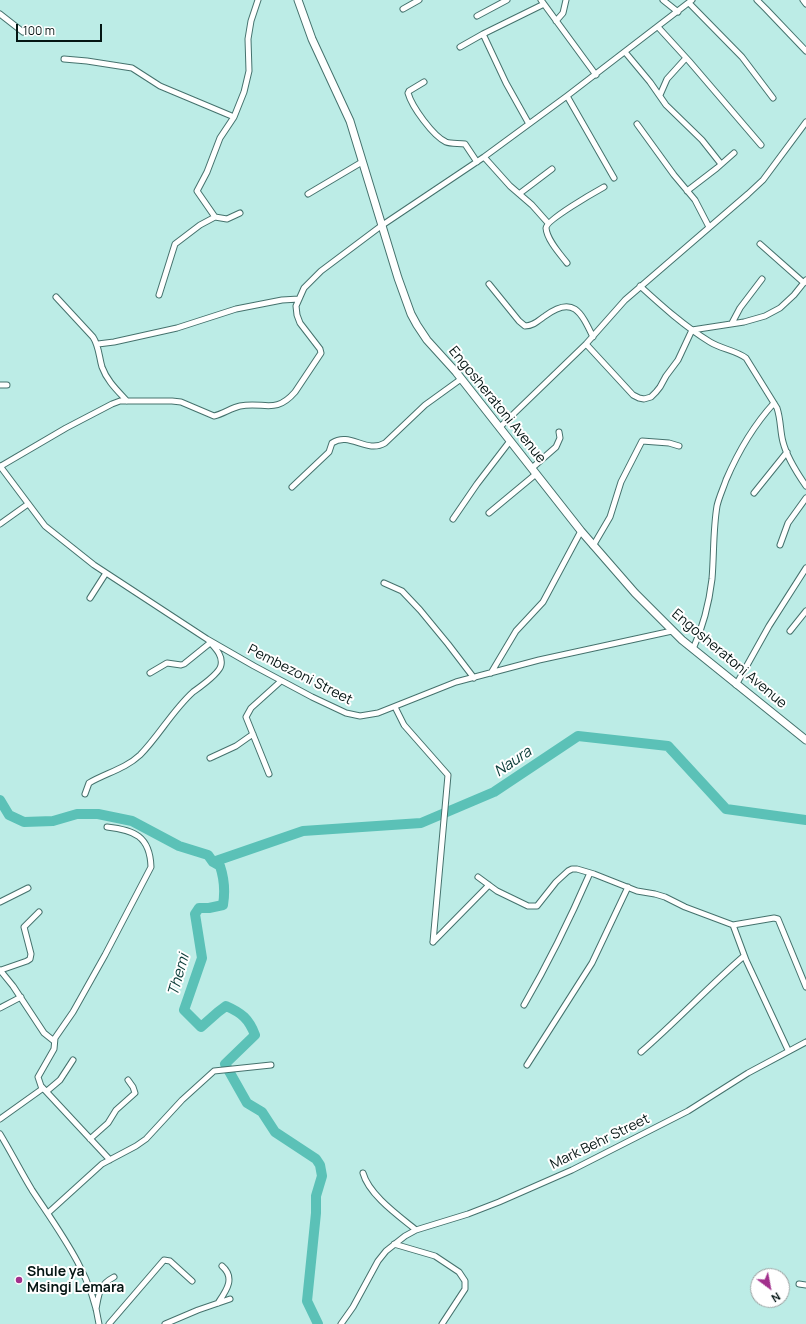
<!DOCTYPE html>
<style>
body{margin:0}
#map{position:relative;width:806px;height:1324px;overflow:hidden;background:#bcece6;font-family:Manrope,sans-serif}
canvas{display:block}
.north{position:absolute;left:750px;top:1268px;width:40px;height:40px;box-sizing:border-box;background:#fff;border:1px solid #9ba1a1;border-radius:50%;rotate:148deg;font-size:11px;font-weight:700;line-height:16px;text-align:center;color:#041513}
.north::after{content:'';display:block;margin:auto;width:14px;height:18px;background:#a2308c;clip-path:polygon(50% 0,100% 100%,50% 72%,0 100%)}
.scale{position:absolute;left:16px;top:24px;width:86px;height:18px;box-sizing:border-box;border:2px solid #041513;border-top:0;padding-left:5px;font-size:12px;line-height:14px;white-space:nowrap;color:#041513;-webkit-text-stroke:3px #fff;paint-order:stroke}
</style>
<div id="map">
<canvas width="806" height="1324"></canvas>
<div class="north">N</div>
<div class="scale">100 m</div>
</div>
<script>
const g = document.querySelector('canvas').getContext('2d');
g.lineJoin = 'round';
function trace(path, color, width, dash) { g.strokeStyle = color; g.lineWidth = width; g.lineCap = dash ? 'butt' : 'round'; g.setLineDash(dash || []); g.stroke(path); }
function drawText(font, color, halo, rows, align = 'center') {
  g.font = font + ' Manrope,sans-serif'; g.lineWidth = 4; g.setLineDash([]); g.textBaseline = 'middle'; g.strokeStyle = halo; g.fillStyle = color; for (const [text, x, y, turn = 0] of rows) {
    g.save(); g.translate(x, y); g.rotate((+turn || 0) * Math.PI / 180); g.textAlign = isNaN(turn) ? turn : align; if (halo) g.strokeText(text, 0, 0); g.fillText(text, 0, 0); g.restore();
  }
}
const river = new Path2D(`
 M0,800L9,815L24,822L53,821L77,814H98L132,821L179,846L208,855L213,862L220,866C224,878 225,893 223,905L209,908H199L195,914L202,958L184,1010L201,1027L218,1012L226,1006C242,1013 249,1019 255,1035L225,1064L247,1103L262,1112L275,1132L316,1159L320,1165L322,1176L316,1196V1213L307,1301L318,1324
 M213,862L303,831L421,823L494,792L578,736L668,746L726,809L806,820`);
const minor = new Path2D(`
 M541,0L596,75
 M663,0L678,12
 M757,0L766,9L806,51
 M803,0L806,4
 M689,3L742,57L773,98
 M403,9L419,0
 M0,14L23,32
 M477,16L507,0
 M556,21L563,13L566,0
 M658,27L689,61L761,145
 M483,34L506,83L529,124
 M460,47L483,34L544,4
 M625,52L650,82L666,105L702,140L721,164
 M64,59L87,61L132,68L160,86L234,117
 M424,82L409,91L408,93C412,107 433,136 446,142C451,144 459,143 465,144L477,162
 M660,95L667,79L686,58
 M567,96L614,178
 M637,124L674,175L695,200L709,227
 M484,157L510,186L532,205L548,223
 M687,191L717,168L734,153
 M308,194L362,162
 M519,194L552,169
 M215,217L197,191L207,172L220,138L234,117L244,92L249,71L248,39L251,21L258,0
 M760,244L804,283
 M567,263C560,254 547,240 546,228C546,220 595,192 604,187
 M489,284L519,321L525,326C533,326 538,321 545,316C573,295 581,312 593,337
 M640,286C662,306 684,326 710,342C721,349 735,350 746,358L777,408C781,420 780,431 783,442C787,458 797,473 806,486
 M159,295L175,244L200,225L215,217L227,219L240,213
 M56,297L93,337C99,346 99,357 102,367C107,381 118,391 127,401
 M732,323L740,308L762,279
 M98,344L114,342L177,328L236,309L282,300L299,299
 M586,344L633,395L639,398L644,399L651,397L656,392L660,387L666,376L678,360L692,330L744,322L765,316L780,308L794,295L806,280
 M0,385H7
 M500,427L586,344L625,300L748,194L763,180L806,122
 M0,466L45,526L94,565L207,639L254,666L312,697L346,713L360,716L378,713L456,682L539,660L672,631
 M1,466L66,428L112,404L120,401H172L181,402L214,416C223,414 231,408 240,406C264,401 275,415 295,392L321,353L320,349L300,323L297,315L296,306L304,288L321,271L381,226L484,157L567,96L692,0
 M532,468L556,447L560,438L559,432
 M292,487L329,452L332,443C350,431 366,454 385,443L425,405L461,379
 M754,493L787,452
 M489,513L536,474
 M453,519L477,484L510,441
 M0,524L28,504
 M780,545L788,523L806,498
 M593,546L610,517L621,482L642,441L669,443L679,446
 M384,583L402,591L420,610L448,644L474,678
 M90,598L106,573
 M790,631L806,611
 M693,649C703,627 709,604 712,579C714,555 713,530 717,506C719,497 723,489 726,480C738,452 753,426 774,403
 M150,673L167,663L181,665L184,664L210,643
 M491,673L516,631L543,602L581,531
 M736,685L769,626L806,568
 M395,707L404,725L448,775L433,942
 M210,758L236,746L253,734
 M269,774L246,717L251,708L281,681
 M85,794L89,783C106,773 125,769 140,755C159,736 172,711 193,692C200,687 220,673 221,665C223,655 215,648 209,641
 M478,877L497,891L528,906H537L556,882L568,871L572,869H577L594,874L637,891L655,894L665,897L685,907L733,925L774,918L778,919L806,987
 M0,902L28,888
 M733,925L746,960L788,1050
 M433,942L489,885
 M0,970L13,986L44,1033L54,1041
 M1,970L27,961L30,959L31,954L24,927L39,912
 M524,1005C549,962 570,919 590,873
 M0,1008L21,997
 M641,1052C677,1021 708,987 744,956
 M527,1065L592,963L628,887
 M42,1087L110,1160
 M47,1091L60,1080L73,1060
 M0,1119L42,1089L38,1077L54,1049L55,1038L73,1012L105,955L151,867C150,836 134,830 107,827
 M0,1134C11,1152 21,1172 32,1190C59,1231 92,1274 99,1324
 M90,1139L108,1123L116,1110L135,1093L133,1087L128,1080
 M363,1173C369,1195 399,1216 416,1230
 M48,1213L102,1164L136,1146L146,1139L182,1100L214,1071L271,1065
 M394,1244L435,1256L459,1272L465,1281V1289L442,1324
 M799,1284L806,1285
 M218,1303C226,1291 236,1278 222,1266
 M96,1309C99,1293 99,1285 114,1277
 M109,1324L164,1260L170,1261L192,1281
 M165,1324L198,1310L230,1299
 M341,1324L353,1307L378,1261L386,1251L405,1236L416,1230L468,1214L499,1202L572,1170L688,1111L748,1073L806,1042`);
const tertiary = new Path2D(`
 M298,0L312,39L350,121L398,278L411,314L417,325L427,340L456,372L581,531L635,593L682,640L806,740`);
const markers = [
 [19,1280,4,"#a2308c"]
];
const streetNames = [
 ["Engosheratoni Avenue",497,405,51],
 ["Engosheratoni Avenue",729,659,40],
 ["Pembezoni Street",300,675,27],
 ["Mark Behr Street",600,1142,-26]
];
const poiNames = [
 ["Shule ya",27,1272],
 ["Msingi Lemara",27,1288]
];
const waterNames = [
 ["Naura",513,762,-34],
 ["Themi",179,975,-74]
];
trace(river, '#5bc1b7', 10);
trace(minor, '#45726d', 7);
trace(tertiary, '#45726d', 9);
trace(minor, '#fff', 5);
trace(tertiary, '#fff', 7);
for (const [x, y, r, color] of markers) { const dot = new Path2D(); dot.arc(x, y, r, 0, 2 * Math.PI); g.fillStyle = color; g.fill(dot); trace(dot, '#fff', 1.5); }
drawText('14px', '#041513', '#fff', streetNames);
drawText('bold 14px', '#041513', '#fff', poiNames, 'left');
drawText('italic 15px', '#0a3c38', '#fff', waterNames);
</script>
